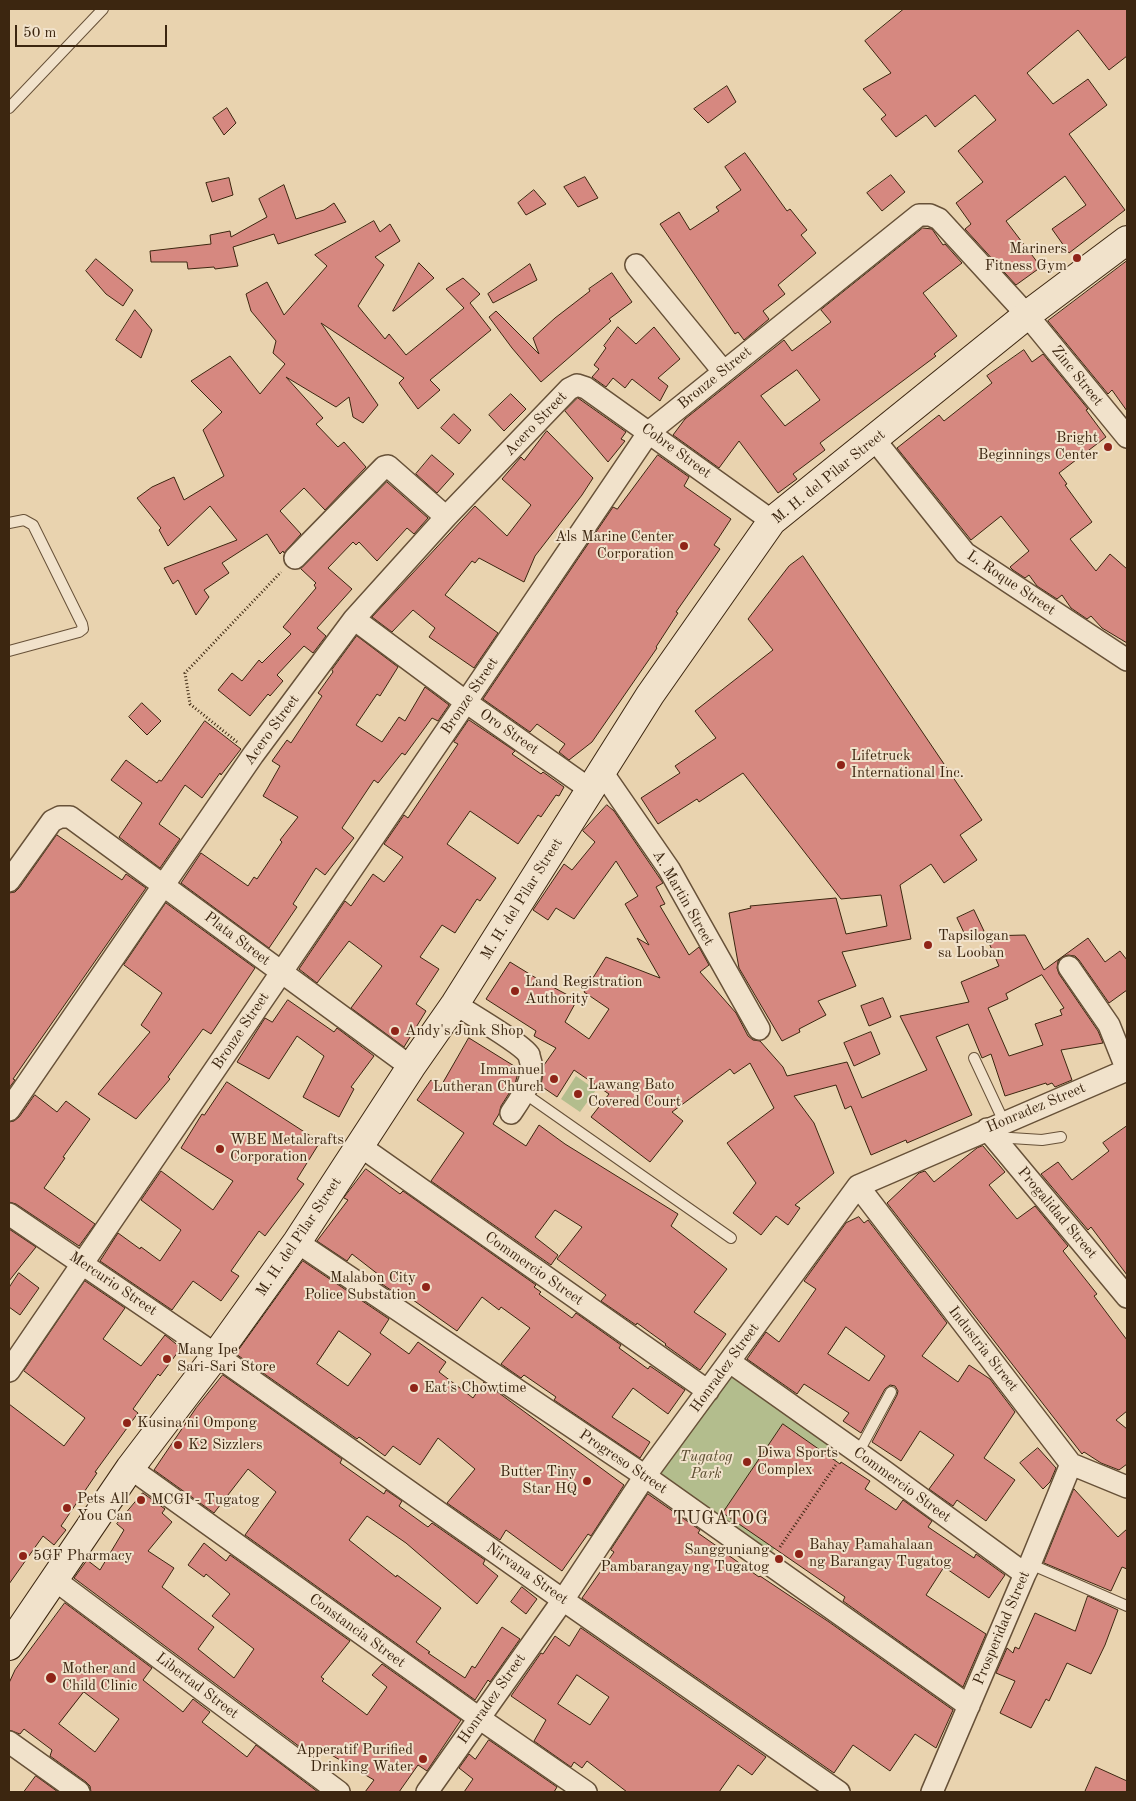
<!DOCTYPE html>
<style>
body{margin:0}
#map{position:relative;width:1136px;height:1801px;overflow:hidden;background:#e9d3af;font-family:"Old Standard TT",serif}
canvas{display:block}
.frame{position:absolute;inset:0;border:10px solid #3c2610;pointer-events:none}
.scale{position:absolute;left:15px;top:25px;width:152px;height:22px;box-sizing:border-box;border:2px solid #3c2610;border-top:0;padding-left:6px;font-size:15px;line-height:18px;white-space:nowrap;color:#3c2610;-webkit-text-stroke:4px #f1e2cb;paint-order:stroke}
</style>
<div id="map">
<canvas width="1136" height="1801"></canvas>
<div class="frame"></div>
<div class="scale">50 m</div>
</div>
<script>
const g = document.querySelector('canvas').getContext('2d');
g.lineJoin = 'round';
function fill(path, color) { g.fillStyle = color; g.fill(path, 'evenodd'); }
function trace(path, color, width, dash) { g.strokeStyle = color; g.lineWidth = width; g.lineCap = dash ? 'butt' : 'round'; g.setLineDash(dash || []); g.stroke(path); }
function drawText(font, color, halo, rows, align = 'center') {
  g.font = font + ' "Old Standard TT",serif'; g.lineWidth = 4; g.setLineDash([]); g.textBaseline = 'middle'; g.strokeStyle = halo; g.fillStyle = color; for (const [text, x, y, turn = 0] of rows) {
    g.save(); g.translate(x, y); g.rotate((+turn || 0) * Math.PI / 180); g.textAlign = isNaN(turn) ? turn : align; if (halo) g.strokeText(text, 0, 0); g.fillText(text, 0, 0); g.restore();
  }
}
const green = new Path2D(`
 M576,1076L596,1090L580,1112L561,1099Z
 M731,1366L845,1447L767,1559L649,1476Z`);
const building = new Path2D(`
 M904,9H1127V56L1109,70L1078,30L1027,73L1053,104L1088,79L1107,105L1069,134L1125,210L1069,253L1052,229L1086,205L1065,176L1006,221L1041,267L1016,285L965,229L971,224L956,203L983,182L958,151L996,120L975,95L935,127L926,115L896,137L881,119L886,115L863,89L891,73L865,41Z
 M727,86L736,102L708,123L694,109Z
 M227,108L236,123L224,135L213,118Z
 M745,153L787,211L790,209L807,230L801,235L816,253L778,285L785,294L763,311L769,319L744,340L738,332L735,334L660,224L679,212L690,230L719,211L716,207L741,190L725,167Z
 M891,175L905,192L882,211L867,193Z
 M585,177L598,198L578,207L564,187Z
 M229,178L233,195L212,202L206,183Z
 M284,185L296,219L324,210L334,203L346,222L278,244L274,234L233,247L238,266L215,269L214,267L188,269L187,262H151L150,251L211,244L210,235L230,231L231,237L267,217L259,199Z
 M534,190L546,204L526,215L518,203Z
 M374,221L380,232L390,224L400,241L375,257L384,265L358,306L385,339L389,334L406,355L464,308L446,289L463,278L480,294L470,303L491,330L430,380L440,390L418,409L399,383L404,378L321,323L378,405L363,423L353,417L349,397L336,407L286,377L323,418L316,424L338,447L344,442L366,467L325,510L304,488L280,511L301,534L284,553L283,551L280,554L267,534L222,563L229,573L204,590L209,597L196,615L178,580L173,584L164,568L237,540L210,506L168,546L159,530L161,528L137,498L152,487L174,477L184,500L224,476L203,430L222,412L191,381L230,356L260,394L285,364L273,353L276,341L251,311L246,294L267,282L284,315L327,266L315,255Z
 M923,228L932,229L943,245L945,244L962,263L923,293L957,336L934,354L936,356L820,443L825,450L793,474L797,479L778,493L739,441L719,468L673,435L685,419L784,340L792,351L831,322L821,310ZM797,370L820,400L785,426L761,396Z
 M96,259L133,290L123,306L106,294L86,271Z
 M1127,261V411L1112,390L1108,394L1048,321Z
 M419,263L434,278L394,311H393Z
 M530,264L537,280L493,303L488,294Z
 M612,273L632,302L609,319L611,321L541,382L512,348L489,317L496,311L539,354L533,338L555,318L590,291L589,289Z
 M135,310L152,330L141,358L116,340Z
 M618,327L636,344L654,327L680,359L658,378L668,386L660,401L632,379L625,388L613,378L606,387L592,377L599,369L594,365L606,348L604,346Z
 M1024,350L1032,362L1043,354L1088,409L1086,410L1106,437L1059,473L1067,484L1065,485L1092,522L1070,539L1096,571L1110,554L1127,569V643L1102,628L1091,616L1087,619L1071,608L1062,595L1057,599L1037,586L1029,575L1025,578L1013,570L1010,567L1029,551L1001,516L971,540L897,448L939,415L944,421L992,383L987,376Z
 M511,394L526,409L504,431L489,415Z
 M578,398L626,432L621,439L625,441L608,462L565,411Z
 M454,414L471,430L459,444L441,428Z
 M547,431L593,478L582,495L535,556L524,582L479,558L475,563L472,561L445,595L498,633L474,668L429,637L435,628L413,610L392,632L372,617L475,506L507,536L531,505L502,479L521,457L524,460Z
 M432,455L454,474L437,493L416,474Z
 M658,455L689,477L684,486L731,519L714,545L720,549L676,612L678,613L656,647L657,648L592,742L569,760L559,752L565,744L537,724L530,732L483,699L613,507L617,509Z
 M387,482L428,518L414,534L407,528L377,561L359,542L356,545L353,542L328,568L352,589L317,628L326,636L313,653L304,646L277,675L283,681L270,696L268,694L250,716L218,690L232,673L242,681L259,660L262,663L291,634L283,627L316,588L314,585L316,583L301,569Z
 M803,556L982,820L960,835L977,860L944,883L931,864L900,885L911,939L842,952L856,986L818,1001L826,1015L799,1029L800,1032L782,1041L739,968L729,913L751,908L750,906L836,898L846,934L887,926L881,895L841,899L743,773L699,802L697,799L658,824L641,798L680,773L675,766L716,738L695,711L773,650L748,619L789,566Z
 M357,636L398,667L380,696L377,694L356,725L382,742L399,717L405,721L425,687L449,705L438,721L432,718L405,755L402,753L378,783L374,780L342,828L354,838L325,875L316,868L293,904L297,907L269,948L181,883L201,853L248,886L254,877L257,879L282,842L280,840L298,817L263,796L280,766L272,761L287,740L291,743L322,696L318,693L333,672L332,670Z
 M142,703L161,721L147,735L129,717Z
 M469,720L515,751L512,754L541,774L543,772L564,787L559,796L556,795L541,817L538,815L518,844L470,811L447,844L496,878L480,901L477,899L455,933L442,925L420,957L439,969L416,1004L426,1011L404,1047L351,1008L382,966L349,941L317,983L299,969L345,901L351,906L373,874L384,882L403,857L384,844L404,815L408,818L458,744L454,742Z
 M205,721L241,749L221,775L220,773L202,798L185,785L159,824L180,839L160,868L119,837L142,803L111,780L126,760L157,783L159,780L161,781Z
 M607,805L614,811L663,883L656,887L665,904L660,906L689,955L699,947L709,965L700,972L736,1013L748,1036L753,1040L760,1041L783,1067L787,1076L847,1062L862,1098L927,1070L900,1016L969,1002L961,982L999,966L986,936L1025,935L1044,970L1088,938L1105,962L1120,951L1127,960V990L1109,1003L1079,960L1075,956L1068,955L1062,957L1058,961L1057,968L1059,974L1098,1031L1103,1043L1061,1050L1072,1080L1055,1087L1052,1083L1047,1085L1046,1083L1005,1096L991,1054L982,1058L968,1024L936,1037L972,1115L907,1143L906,1140L871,1155L851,1106L845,1109L836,1085L794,1096L814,1123L834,1173L795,1205L800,1208L788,1225L776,1216L761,1235L733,1213L756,1183L727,1143L774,1108L750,1063L734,1074L730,1069L672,1112L683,1121L650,1162L591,1117L609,1094L574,1070L557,1097L541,1086L544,1065L556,1048L534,1036L536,1031L486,999L510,962L549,986V985L577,1000L565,1022L589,1039L609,1009L584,992L606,957L660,978L637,938L649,945L625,904L638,896L616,861L574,919L556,908L548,920L533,910L564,864L572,870L595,842L583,831ZM1042,975L1064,1008L1060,1010L1062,1015L1035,1024L1043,1045L1009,1056L988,1008L1008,999L1006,994Z
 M57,835L122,880L126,874L146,888L13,1079L15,1080L9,1088V893L15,892L19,888Z
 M166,903L255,968L211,1034L203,1029L168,1077L170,1079L136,1119L98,1094L150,1032L141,1025L162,993L124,965Z
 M974,910L984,931L967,939L957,918Z
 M883,998L891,1017L869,1026L861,1006Z
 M288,1000L334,1032L337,1028L374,1056L351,1087L354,1089L339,1117L303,1097L324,1056L297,1036L269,1079L237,1062L265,1018L272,1022Z
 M871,1032L880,1054L854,1066L844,1043Z
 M469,1038L519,1069L515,1084L501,1106L499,1114L493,1124L526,1146L539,1125L565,1144L678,1214L671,1226L727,1269L694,1312L726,1334L700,1370L665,1345L666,1344L637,1323L636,1325L601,1301L606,1295L557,1259L582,1227L555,1210L535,1237L558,1255L551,1265L431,1181L464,1133L417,1100L431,1080L440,1087Z
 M227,1082L320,1142L297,1179L304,1184L265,1236L259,1231L231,1271L239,1276L221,1301L193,1281L172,1310L100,1261L118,1233L140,1249L141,1247L160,1261L181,1230L141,1200L161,1171L213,1210L233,1181L181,1148L202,1114L204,1115Z
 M35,1095L57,1112L66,1101L90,1119L63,1157L65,1158L44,1188L95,1224L79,1246L16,1204L9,1202V1122L14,1121L19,1117Z
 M1127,1126V1275L1091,1227L1088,1230L1041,1174L1058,1162L1072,1180L1109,1151L1103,1143Z
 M983,1146L1005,1172L989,1185L1017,1219L1035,1206L1068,1246L1063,1251L1097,1294L1094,1296L1127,1340V1411L1116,1420L1127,1429V1464L1119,1470L1101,1463L1084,1452L1082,1454L887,1203L919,1173L925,1171L934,1182L977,1148Z
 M366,1169L400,1194L403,1191L536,1285L534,1287L541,1292L539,1294L572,1318L576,1313L621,1345L619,1348L648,1369L650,1366L685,1390L668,1414L633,1388L612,1417L650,1442L640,1458L554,1400L556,1397L524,1375L521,1378L501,1364L530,1328L501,1307L499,1310L482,1297L457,1331L406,1295L404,1299L376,1280L379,1275L352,1254L347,1261L317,1241L348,1200L344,1198Z
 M859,1217L864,1223L868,1220L947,1323L922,1356L958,1382L969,1365L990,1379L1015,1412L984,1458L1015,1480L986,1521L957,1500L953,1506L929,1489L954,1455L920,1431L901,1461L872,1442L897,1395L898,1391L895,1386L890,1385L885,1389L861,1433L843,1421L849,1413L804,1384L797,1394L747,1359L766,1332L779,1342L816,1289L804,1281L846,1223ZM846,1327L885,1356L869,1381L828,1354Z
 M9,1229L36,1247L9,1281Z
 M303,1261L389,1319L380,1333L409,1354L418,1342L446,1362L439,1372L473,1398L484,1382L624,1485L591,1536L588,1534L562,1571L506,1530L500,1540L447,1503L475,1469L438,1438L420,1465L393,1446L385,1456L359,1437L357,1439L236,1354ZM339,1331L371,1354L348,1386L317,1364Z
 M19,1273L39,1288L20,1315L9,1307V1288Z
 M85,1281L125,1308L103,1339L141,1366L165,1335L181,1348L160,1376L158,1374L133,1409L138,1413L95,1472L97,1473L61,1526L66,1530L54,1545L43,1536L9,1584V1404L64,1446L85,1418L24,1371Z
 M223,1375L342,1459L340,1463L384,1494L386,1490L402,1501L399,1506L428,1527L432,1523L485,1560L483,1564L498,1576L477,1604L406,1543L367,1516L349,1540L396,1577L397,1575L441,1608L416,1642L430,1652L428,1653L465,1678L472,1666L475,1668L502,1627L520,1639L490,1682L488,1680L475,1700L245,1535L276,1492L248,1469L214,1513L154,1470L196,1408Z
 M783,1424L840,1464L841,1462L870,1481L865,1489L896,1510L903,1500L932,1521L928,1527L974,1558L976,1554L1005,1575L989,1598L944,1567L926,1595L986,1634L963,1687L843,1601L845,1597L723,1513Z
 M1038,1448L1056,1468L1050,1482L1043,1489L1020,1463Z
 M1074,1489L1118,1537L1127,1529V1569L1122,1567L1111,1591L1044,1563Z
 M143,1493L165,1509L162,1513L172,1522L148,1551L174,1568L162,1587L214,1627L198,1649L234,1678L254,1649L212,1616L230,1594L206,1574L204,1577L188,1565L204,1543L226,1561L230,1555L350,1641L321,1677L324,1679L322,1681L367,1715L387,1687L372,1675L382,1664L461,1720L427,1771L418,1765L399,1792H365L374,1780L323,1750L316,1759L74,1578L87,1560L100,1570L124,1530L117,1524Z
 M648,1494L700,1530L698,1533L728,1554V1555L759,1577L760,1576L829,1622L953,1710L936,1748L915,1734L890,1771L853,1745L834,1773L582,1598L614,1552L611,1550Z
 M522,1587L537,1599L526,1614L511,1602Z
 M1088,1596L1118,1610L1105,1645L1091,1674L1067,1663L1049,1701L1046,1699L1031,1728L1000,1713L1015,1681L996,1673L1007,1648L1013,1653L1015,1647L1019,1649L1035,1613L1075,1631Z
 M65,1603L152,1668L143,1680L183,1712L193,1699L210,1712L202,1722L247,1757L256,1745L318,1792H91L90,1786L86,1782L50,1756L52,1750L24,1729L20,1734L9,1730V1683L15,1670ZM84,1692L119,1719L95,1752L59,1724Z
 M581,1628L766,1757L752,1775L738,1765L719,1792H627L587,1761L582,1768L574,1762L571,1767L534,1741L546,1720L511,1696L541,1653L543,1654L555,1636L569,1646ZM577,1675L609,1697L590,1725L558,1704Z
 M489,1740L557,1787L554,1792H464L473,1779L459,1768L469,1754L475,1759Z
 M1096,1767L1127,1781V1792H1085Z
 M36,1776L58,1792H24Z`);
const path = new Path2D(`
 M237,742L190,704L185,673L281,572
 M780,1547L837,1463`);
const lane = new Path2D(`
 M9,108L103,9
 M9,523L24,520L33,525L82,624L83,629L79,632L9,651
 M974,1058L1004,1122
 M524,1093L731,1238
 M995,1137L1042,1140L1061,1137
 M858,1453L891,1392
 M1030,1564L1127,1606`);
const street = new Path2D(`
 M636,265L723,371
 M874,439L965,553L1127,660
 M295,558L384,467L388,466L446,517
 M354,619L466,702L591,790
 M602,772L669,869L759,1029
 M9,881L52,821L60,817H70L411,1067
 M1069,967L1109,1025L1127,1070
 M455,1004C469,1013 522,1044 529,1055C529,1056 531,1063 531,1063C534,1081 521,1098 511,1113
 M9,1110L253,755L354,619L446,517L569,389L577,385L586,388L772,521
 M987,1129L1127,1297
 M360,1146L708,1391
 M858,1186L1071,1464L1127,1487
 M9,1214L216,1355L563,1600L839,1792
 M297,1242L645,1476L969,1706
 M730,1362L884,1471L1025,1574
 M9,1371L466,702L649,432L919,215H930L939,219L1027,315L1127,437
 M130,1468L479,1718L586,1792
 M55,1580L339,1792
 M9,1742L79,1792
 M427,1792L563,1600L645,1476L858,1186L1127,1070
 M932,1792L1025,1574L1030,1564L1071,1464`);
const secondary = new Path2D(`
 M9,1646L130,1468L216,1355L297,1242L411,1067L455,1004L650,695L772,521L1027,315L1127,240`);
const markers = [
 [1077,258,5,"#8f2418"],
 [1108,447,5,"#8f2418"],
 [684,546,5,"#8f2418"],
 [841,765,5,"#8f2418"],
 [928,945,5,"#8f2418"],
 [515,991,5,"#8f2418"],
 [395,1031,5,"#8f2418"],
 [554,1079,5,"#8f2418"],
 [578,1094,5,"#8f2418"],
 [220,1149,5,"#8f2418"],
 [426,1287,5,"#8f2418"],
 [167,1359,5,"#8f2418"],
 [414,1388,5,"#8f2418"],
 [127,1423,5,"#8f2418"],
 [178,1445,5,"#8f2418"],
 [747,1462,5,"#8f2418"],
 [587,1481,5,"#8f2418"],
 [141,1500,5,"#8f2418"],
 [67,1508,5,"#8f2418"],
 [799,1554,5,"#8f2418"],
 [23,1556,5,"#8f2418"],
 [779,1559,5,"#8f2418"],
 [51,1678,6,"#8f2418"],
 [423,1759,5,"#8f2418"]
];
const poiNames = [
 ["Mariners",1067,249,"right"],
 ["Fitness Gym",1067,266,"right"],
 ["Bright",1098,438,"right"],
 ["Beginnings Center",1098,455,"right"],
 ["Als Marine Center",674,537,"right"],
 ["Corporation",674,554,"right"],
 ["Lifetruck",851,756],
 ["International Inc.",851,773],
 ["Tapsilogan",938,936],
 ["sa Looban",938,953],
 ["Land Registration",525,982],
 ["Authority",525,999],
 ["Andy's Junk Shop",405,1031],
 ["Immanuel",544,1070,"right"],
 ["Lutheran Church",544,1087,"right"],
 ["Lawang Bato",588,1085],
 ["Covered Court",588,1102],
 ["WBE Metalcrafts",230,1140],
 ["Corporation",230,1157],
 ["Malabon City",416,1278,"right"],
 ["Police Substation",416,1295,"right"],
 ["Mang Ipe",177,1350],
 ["Sari-Sari Store",177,1367],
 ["Eat's Chowtime",424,1388],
 ["Kusina ni Ompong",137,1423],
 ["K2 Sizzlers",188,1445],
 ["Diwa Sports",757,1453],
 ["Complex",757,1470],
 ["Butter Tiny",577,1472,"right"],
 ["Star HQ",577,1489,"right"],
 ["Pets All",77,1499],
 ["You Can",77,1516],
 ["MCGI - Tugatog",151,1500],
 ["Bahay Pamahalaan",809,1545],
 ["ng Barangay Tugatog",809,1562],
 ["Sangguniang",769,1550,"right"],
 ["Pambarangay ng Tugatog",769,1567,"right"],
 ["5GF Pharmacy",33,1556],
 ["Mother and",62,1669],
 ["Child Clinic",62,1686],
 ["Apperatif Purified",413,1750,"right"],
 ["Drinking Water",413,1767,"right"]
];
const streetNames = [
 ["Zinc Street",1077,376,51],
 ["Bronze Street",715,378,-39],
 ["Acero Street",536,424,-46],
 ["Cobre Street",676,451,36],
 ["M. H. del Pilar Street",829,477,-39],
 ["L. Roque Street",1011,583,34],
 ["Bronze Street",470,696,-56],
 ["Acero Street",272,730,-54],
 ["Oro Street",509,732,35],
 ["A. Martin Street",683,898,60],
 ["M. H. del Pilar Street",522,899,-58],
 ["Plata Street",237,939,37],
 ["Bronze Street",241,1031,-56],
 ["Honradez Street",1036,1108,-23],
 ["Progalidad Street",1057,1213,50],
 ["M. H. del Pilar Street",299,1237,-56],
 ["Commercio Street",534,1269,35],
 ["Mercurio Street",113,1284,34],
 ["Industria Street",983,1349,52],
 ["Honradez Street",725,1368,-54],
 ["Progreso Street",623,1462,34],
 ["Commercio Street",902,1485,36],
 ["Nirvana Street",527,1574,35],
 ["Prosperidad Street",1002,1628,-67],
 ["Constancia Street",357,1631,36],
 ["Libertad Street",197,1686,37],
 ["Honradez Street",492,1699,-55]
];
const parkNames = [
 ["Tugatog",706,1457],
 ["Park",706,1474]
];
const quarterNames = [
 ["TUGATOG",721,1519]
];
fill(green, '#b3bd8d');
fill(building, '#d68880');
trace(building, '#3c2610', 1);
trace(lane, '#675138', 12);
trace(street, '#675138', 24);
trace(secondary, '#3c2610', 30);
trace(path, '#3c2610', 3, [1, 2.5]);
trace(lane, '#f1e2cb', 10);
trace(street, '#f1e2cb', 21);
trace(secondary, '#f1e2cb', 28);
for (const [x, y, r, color] of markers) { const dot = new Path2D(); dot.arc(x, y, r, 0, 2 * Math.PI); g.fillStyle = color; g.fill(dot); trace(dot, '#f1e2cb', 2); }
drawText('15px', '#3c2610', '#f1e2cb', poiNames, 'left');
drawText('15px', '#3c2610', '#f1e2cb', streetNames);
drawText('italic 15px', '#5a4c2f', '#f1e2cb', parkNames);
g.letterSpacing = '1px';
drawText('18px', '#3c2610', '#f1e2cb', quarterNames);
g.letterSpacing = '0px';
</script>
